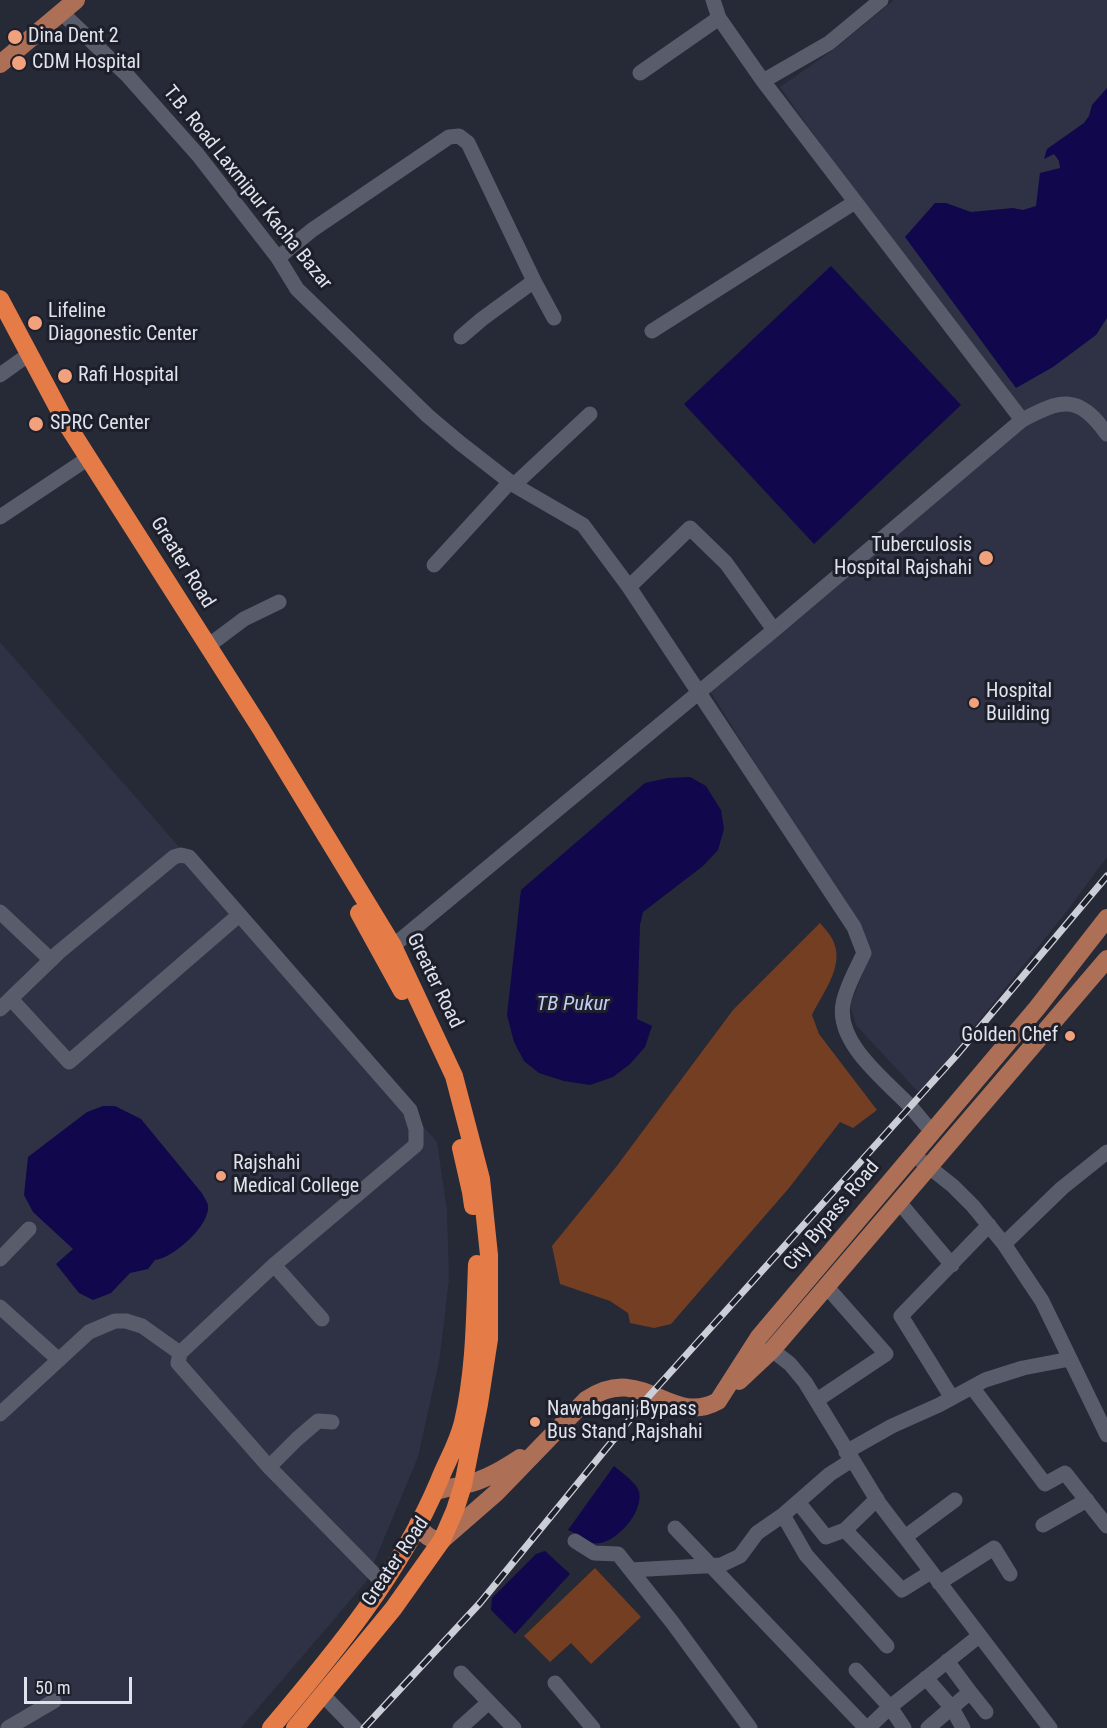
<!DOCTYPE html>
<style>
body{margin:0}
#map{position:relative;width:1107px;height:1728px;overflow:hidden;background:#262936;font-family:"Roboto Condensed",sans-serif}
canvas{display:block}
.scale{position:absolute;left:24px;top:1677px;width:108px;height:27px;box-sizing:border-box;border:3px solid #e1e3ec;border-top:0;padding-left:8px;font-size:18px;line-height:21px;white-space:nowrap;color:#e1e3ec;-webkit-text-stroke:4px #1d1f2b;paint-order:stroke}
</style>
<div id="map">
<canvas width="1107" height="1728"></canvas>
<div class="scale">50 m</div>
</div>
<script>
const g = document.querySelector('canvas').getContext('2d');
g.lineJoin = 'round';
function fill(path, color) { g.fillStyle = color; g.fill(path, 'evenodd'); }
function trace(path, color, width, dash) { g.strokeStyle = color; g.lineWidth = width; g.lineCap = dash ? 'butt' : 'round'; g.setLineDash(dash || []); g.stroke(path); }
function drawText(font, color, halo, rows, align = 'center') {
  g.font = font + ' "Roboto Condensed",sans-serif'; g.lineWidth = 6; g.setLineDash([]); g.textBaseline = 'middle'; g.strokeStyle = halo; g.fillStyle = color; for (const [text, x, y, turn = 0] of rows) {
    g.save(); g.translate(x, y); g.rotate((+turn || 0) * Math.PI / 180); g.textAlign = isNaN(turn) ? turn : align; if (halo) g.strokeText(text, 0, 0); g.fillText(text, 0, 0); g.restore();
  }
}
const built = new Path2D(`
 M894,0H1107V857L1064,915L920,1094L856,1025L850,1006L871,950L710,691L1020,424L780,87L833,50Z
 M0,642L437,1142L447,1211L449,1280L439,1362L418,1457L366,1582L241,1728H0Z`);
const green = new Path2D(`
 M820,923C825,929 832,936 834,943C844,967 822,994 812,1015L819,1034L877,1110L853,1128L840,1122L789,1188L671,1324L654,1328L630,1323L628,1313L610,1301L560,1284L552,1246L616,1167L733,1010Z
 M595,1568L641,1617L591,1664L571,1643L550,1662L524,1636Z`);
const water = new Path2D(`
 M1107,88V318L1096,335L1053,367L1016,388L905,237L935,203H946L971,212L1013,208L1023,210L1036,206L1040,173L1060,168L1059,161L1054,154L1044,159L1047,149L1084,123L1089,116L1092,105Z
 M831,266L961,405L814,544L684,404Z
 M690,777L706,786L721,810L724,829L718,850L703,866L643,912L640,925L637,1019L652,1026L645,1047L630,1064L613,1077L590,1085L564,1081L539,1073L524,1061L514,1042L507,1015L521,890L645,783L668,778Z
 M103,1106H115L141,1119L201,1192C203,1195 207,1201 208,1205C211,1225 173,1258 155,1260L148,1269L130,1273L111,1293L93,1300L79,1293L56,1264L73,1249L33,1212L24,1195L28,1157L87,1112Z
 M614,1466C621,1472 634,1481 638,1489C647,1509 615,1547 593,1543C585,1541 576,1533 568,1530Z
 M545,1551L570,1574L515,1634L491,1610L492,1598L536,1554Z`);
const minor = new Path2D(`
 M713,0L719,18L763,81L1022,420
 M62,13L127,75L198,155L278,258L297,289L428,416L460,443L514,485L583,525L629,587L854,927L864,953C856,970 846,987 843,1004C836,1043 885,1080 909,1105C917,1114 925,1124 933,1133
 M640,73L719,18
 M763,81L829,43L881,0
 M278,258L312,230L449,137L459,136L468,143L534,281L554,318
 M652,331L855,202
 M461,337L482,319L534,281
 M0,375L21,360
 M514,485L590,414
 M0,517L81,463
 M434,565L510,482
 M629,587L690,528L726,563L774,630
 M208,646L244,619L279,602
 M0,912L51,960
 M393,946L774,630L1022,420C1062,399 1078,394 1107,434
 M11,999L69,1062L239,915
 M0,1009L59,952L174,857L181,855L189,857L410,1110L416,1129V1145L274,1265L180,1353L178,1363L269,1467L384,1584
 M914,1155L953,1186L973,1206L1004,1244L1042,1301L1107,1435
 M899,1202L952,1265
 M1004,1244L1062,1188L1107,1152
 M0,1259L29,1229
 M274,1265L322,1319
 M0,1307L59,1360
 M772,1350L790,1364L805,1382L879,1503L1050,1728
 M972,1387L1045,1484L1065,1473L1107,1526
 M952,1398L901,1316L989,1225
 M817,1400L886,1354L826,1286
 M0,1414L89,1332L115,1321H126L142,1326L180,1353
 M846,1452L892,1426L939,1405L985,1380L1023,1368L1070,1359
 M269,1467L297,1439L318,1421L332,1422
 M877,1499L845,1530L902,1590L931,1572
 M798,1502L826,1537L845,1530
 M783,1515L806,1555L887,1646
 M1043,1525L1087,1500
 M675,1528L866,1728
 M905,1537L955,1500
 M575,1541L594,1553L618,1554L672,1622L750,1728
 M631,1570L721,1565L740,1556L757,1533L783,1515L830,1474L852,1460
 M939,1583L994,1548L1010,1574
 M856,1670L890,1707L868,1728
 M461,1673L514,1728
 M926,1678L952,1708L963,1728
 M555,1683L593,1728
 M970,1692L986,1712
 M323,1695L355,1728
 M8,1728L54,1701
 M460,1728L489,1702
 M904,1728L890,1707L979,1636
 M928,1728L970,1692L947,1661`);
const major = new Path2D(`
 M0,64L76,0
 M739,1381L772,1350L1107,959
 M435,1492C444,1487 453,1488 463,1485C484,1481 503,1469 520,1458
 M418,1524C423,1534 430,1541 442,1540L496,1493L586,1400C642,1361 670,1428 718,1401L759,1337L1037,1008L1107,918`);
const highway = new Path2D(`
 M0,299L66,423L261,729L393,946L454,1076L481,1179L489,1255V1339L479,1404L463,1485L455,1510L442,1540L393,1609L295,1728
 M359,913L402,991
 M461,1148L471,1192L473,1206
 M271,1728C335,1652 400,1574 439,1481C447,1461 458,1443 463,1422C475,1370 475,1317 477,1264`);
const rail = new Path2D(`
 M364,1728L480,1603L650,1395L955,1057L1107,876`);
const markers = [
 [15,37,8,"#f1a17c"],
 [19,63,8,"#f1a17c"],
 [35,323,8,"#f1a17c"],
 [65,376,8,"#f1a17c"],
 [36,424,8,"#f1a17c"],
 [986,558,8,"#f1a17c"],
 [974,703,6,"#f1a17c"],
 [1070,1036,6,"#f1a17c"],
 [221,1176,6,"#f1a17c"],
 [535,1422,6,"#f1a17c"]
];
const poiNames = [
 ["Dina Dent 2",28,37],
 ["CDM Hospital",32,63],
 ["Lifeline",48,312],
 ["Diagonestic Center",48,335],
 ["Rafi Hospital",78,376],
 ["SPRC Center",50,424],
 ["Tuberculosis",972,546,"right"],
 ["Hospital Rajshahi",972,569,"right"],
 ["Hospital",986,692],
 ["Building",986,715],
 ["Golden Chef",1058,1036,"right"],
 ["Rajshahi",233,1164],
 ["Medical College",233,1187],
 ["Nawabganj Bypass",547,1410],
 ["Bus Stand ,Rajshahi",547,1433]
];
const streetNames = [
 ["T.B. Road Laxmipur Kacha Bazar",247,188,51],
 ["Greater Road",182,563,58],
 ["Greater Road",434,981,64],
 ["City Bypass Road",832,1216,-50],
 ["Greater Road",396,1562,-56]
];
const waterNames = [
 ["TB Pukur",573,1005]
];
fill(built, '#2e3244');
fill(green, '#743e23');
fill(water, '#10074c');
trace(minor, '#595c6b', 15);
trace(major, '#ad6f55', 18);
trace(highway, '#e57b46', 18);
trace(rail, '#cbced7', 7);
trace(rail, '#1d1f2b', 4.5, [14]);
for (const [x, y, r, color] of markers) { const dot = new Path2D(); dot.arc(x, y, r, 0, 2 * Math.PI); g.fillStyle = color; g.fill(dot); trace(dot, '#1d1f2b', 2); }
drawText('20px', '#e1e3ec', '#1d1f2b', poiNames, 'left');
drawText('20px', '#e1e3ec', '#1d1f2b', streetNames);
drawText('italic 21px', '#c3ccf5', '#1d1f2b', waterNames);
</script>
